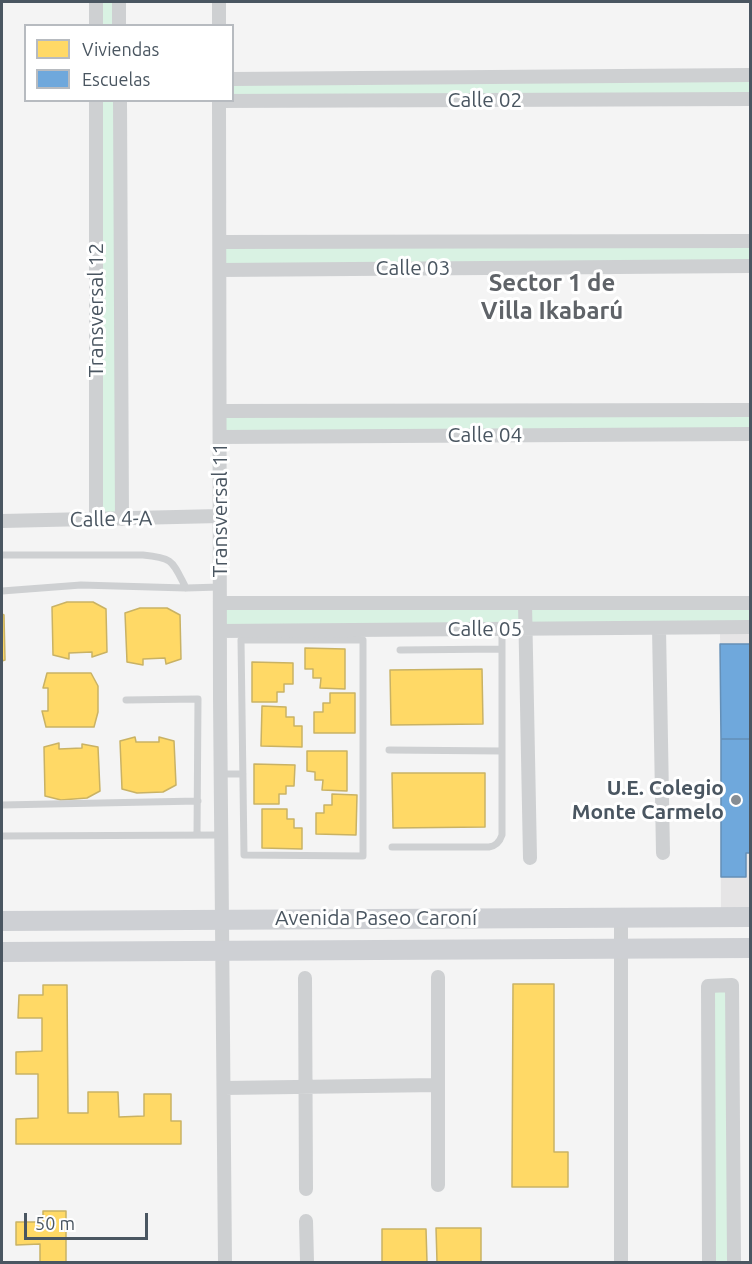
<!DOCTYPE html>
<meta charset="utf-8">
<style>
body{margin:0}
#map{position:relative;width:752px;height:1264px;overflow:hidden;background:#f4f4f4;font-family:Ubuntu,sans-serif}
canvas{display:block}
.frame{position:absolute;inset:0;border:3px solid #4a5661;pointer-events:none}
.legend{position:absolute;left:24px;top:24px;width:210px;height:78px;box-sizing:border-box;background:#fff;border:2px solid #b7bbc0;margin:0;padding:8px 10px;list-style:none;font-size:18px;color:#4a5661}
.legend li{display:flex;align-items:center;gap:12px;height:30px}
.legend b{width:30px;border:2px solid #b7bbc0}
.scale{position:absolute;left:24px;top:1213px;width:124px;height:27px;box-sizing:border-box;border:3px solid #4a5661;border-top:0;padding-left:8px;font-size:18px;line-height:21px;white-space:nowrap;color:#4a5661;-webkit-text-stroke:4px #fff;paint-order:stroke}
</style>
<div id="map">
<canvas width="752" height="1264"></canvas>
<div class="frame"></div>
<ul class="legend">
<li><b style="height:16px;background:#ffd966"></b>Viviendas</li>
<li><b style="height:16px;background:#6fa8dc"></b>Escuelas</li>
</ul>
<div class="scale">50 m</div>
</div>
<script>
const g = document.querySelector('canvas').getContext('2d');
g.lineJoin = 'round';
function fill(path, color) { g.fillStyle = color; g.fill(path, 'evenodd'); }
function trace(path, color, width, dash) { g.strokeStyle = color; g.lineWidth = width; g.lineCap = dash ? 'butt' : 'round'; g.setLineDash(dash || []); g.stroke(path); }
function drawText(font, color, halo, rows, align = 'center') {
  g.font = font + ' Ubuntu,sans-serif'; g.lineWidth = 6; g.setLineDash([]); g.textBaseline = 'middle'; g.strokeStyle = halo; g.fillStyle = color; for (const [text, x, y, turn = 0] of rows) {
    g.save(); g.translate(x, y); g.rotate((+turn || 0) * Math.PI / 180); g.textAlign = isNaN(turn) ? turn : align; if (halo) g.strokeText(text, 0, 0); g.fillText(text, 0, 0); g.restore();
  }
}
const education = new Path2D(`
 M750,627V917H721L720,628Z`);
const green = new Path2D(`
 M96,2H119V25H96Z
 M750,75V99L232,100L233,79Z
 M96,101H120L122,520H97Z
 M750,241V266L220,269L219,243Z
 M750,410V434L220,436V411Z
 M220,603H750V627L220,631Z
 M732,985L734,1262H709L708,986Z`);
const homes = new Path2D(`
 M67,602H93L106,609L107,652L92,657V652L69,653V659L53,655L52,607Z
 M140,608H167L180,615L181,659L166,664L165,658L143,659V665L127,662L125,613Z
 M2,614L4,615L5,660L2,661Z
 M305,648L345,649V689L320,688L321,678H313V669H305Z
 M252,662L293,663V684H284V692H277V702H252Z
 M482,669L483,724L391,725L390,670Z
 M47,673H91L98,686V712L94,727H46L42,711H48V688H43Z
 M330,693H355V733H314V712H323V703H330Z
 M262,706L286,707V717H294V726H302V747L261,746Z
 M135,737L136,742H159V737L174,741L176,785L163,792L137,793L122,789L120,741Z
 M59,743V749L82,748V744L98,747L100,791L87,798L61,800L45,796L44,747Z
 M307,751H347V791L322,790L323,780H315V772L307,771Z
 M254,764L295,765L294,786H286V794H279V804H254Z
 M392,773H485V827L393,828Z
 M332,794L357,795L356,835L316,834V813H324V805H332Z
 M262,809H287V819H294V828H302V849L262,848Z
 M513,984H554V1152H568V1187H512Z
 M43,985H67L68,1113H88V1092H118L119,1117L144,1116V1094H171V1121H181V1144H16V1119L38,1118V1074H16V1052L42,1051V1018H18L19,995H43Z
 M43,1211H66V1262H40V1244L16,1245V1222H43Z
 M436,1228H481V1262H437Z
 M382,1229H426L427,1262H382Z`);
const schools = new Path2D(`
 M720,644H750V739H721Z
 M721,739H750V853H746V877H721Z`);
const lane = new Path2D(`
 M2,555H143C174,558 172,561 186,588
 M2,591L81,585L186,588L220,587
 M241,640H363V856L244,855Z
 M400,650L502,649
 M126,700L198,699L197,835
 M389,750L502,751
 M221,774H243
 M2,805L198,801
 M2,836L221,835
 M392,847H489C496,846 500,841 502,835V629`);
const street = new Path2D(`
 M96,2V26
 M119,2V26
 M219,2V26
 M232,79L750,75
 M96,100V519
 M120,100L122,519
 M219,100L220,697L225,1262
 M219,101L750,99
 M220,242L750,241
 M220,270L750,266
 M220,411L750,410
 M220,437L750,434
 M2,521L220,516
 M220,603H750
 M525,603L530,858
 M659,628L663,853
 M220,631L750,627
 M438,977V1185
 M305,978L306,1189
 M224,1088L438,1085
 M306,1221L307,1262
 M621,1262V917
 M709,1262L708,986L732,985L734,1262`);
const secondary = new Path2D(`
 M2,921L750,917
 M2,952L750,948`);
const markers = [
 [736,800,6,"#868d94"]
];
const streetNames = [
 ["Calle 02",485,100],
 ["Calle 03",413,268],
 ["Transversal 12",96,310,-90],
 ["Calle 04",485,435],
 ["Transversal 11",220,510,-90],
 ["Calle 4-A",111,519,-1],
 ["Calle 05",485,629],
 ["Avenida Paseo Caroní",376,918]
];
const poiNames = [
 ["U.E. Colegio",724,788],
 ["Monte Carmelo",724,812]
];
const quarterNames = [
 ["Sector 1 de",552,283],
 ["Villa Ikabarú",552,311]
];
fill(education, '#e6e5e6');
fill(green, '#d9f2e3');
fill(homes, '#ffd966');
trace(homes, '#c9b264', 1.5);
fill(schools, '#6fa8dc');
trace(schools, '#648fb7', 1.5);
trace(lane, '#ced0d2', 7);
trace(street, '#ced0d2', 14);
trace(secondary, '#ced0d4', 20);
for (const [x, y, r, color] of markers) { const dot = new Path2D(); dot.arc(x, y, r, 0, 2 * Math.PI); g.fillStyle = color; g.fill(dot); trace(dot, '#fff', 2); }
drawText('21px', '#4a5661', '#fff', streetNames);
drawText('bold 21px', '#4a5661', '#fff', poiNames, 'right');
drawText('bold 24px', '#5f6368', '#fff', quarterNames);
</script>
